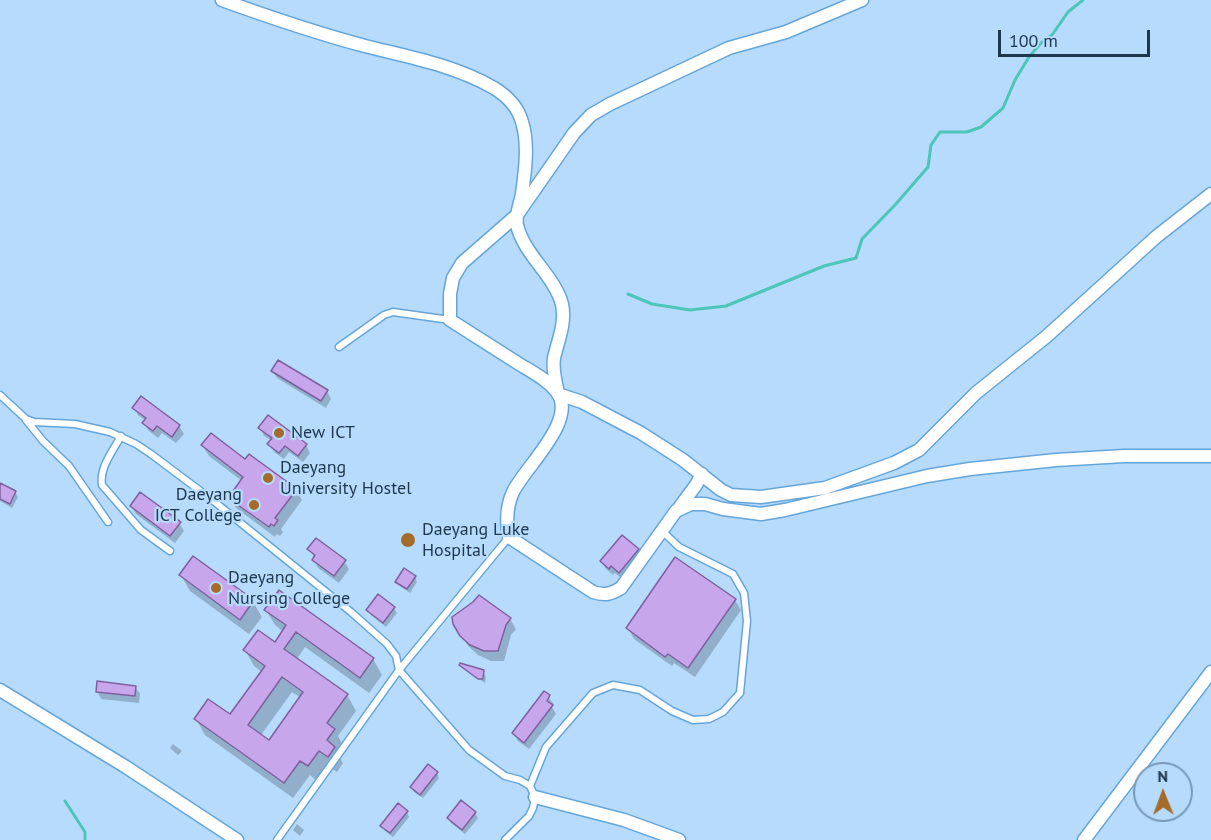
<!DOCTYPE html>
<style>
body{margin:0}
#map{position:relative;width:1211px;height:840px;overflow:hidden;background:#b6dbfd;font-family:"PT Sans",sans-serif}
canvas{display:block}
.north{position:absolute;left:1133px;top:762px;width:60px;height:60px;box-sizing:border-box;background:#b6dbfd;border:2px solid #7999b7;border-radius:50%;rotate:359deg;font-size:16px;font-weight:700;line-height:24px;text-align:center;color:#1d374d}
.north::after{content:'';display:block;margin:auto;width:21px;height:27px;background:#a46b2a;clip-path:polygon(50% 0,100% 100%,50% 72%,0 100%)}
.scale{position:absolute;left:998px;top:30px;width:152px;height:27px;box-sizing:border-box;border:3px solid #1d374d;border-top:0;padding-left:8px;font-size:18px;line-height:21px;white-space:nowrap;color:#1d374d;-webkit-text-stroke:4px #b6dbfd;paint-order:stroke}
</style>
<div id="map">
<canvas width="1211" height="840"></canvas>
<div class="north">N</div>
<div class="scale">100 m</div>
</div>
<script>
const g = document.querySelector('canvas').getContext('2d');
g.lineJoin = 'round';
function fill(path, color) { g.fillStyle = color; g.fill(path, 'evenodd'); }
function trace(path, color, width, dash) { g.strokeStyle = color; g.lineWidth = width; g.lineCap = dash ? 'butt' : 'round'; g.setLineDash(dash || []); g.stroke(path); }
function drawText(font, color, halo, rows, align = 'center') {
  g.font = font + ' "PT Sans",sans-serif'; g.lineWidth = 4.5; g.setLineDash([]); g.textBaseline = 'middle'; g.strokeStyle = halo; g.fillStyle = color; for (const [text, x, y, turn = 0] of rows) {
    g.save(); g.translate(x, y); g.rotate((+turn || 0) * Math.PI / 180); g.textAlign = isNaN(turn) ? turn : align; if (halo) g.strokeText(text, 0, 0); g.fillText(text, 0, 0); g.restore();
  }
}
const shadow = new Path2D(`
 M273,371L327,391L331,399L326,408L277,378Z
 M141,398L179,426L184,434L176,443L162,433L158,438L148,430L144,423L146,421L138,415L134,408Z
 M260,428L306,445L310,453L303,462L289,452L284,459L274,452L269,444L272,441L264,436Z
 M203,446L245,461L296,490L302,500L281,529L283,532L280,536L277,534L275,537L236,508L230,498L242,481L209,456Z
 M0,485L15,492L18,497L12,508L0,501Z
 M131,506L179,523L184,531L175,543L136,514Z
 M309,549L344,561L349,569L339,583L318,568L314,560L315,558Z
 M638,550L642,557L624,580L615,573L613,575L606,569L601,561Z
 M181,575L253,602L262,617L249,634L190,591Z
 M415,577L417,582L410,593L400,586L397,582Z
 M279,592L373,659L382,675L369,693L305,647L297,659L347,695L356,711L338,736L343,745L337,753L343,763L337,772L328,766L317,781L310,775L293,798L205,735L196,719L230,716L262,672L254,666L245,650L275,644L284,632L275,625L266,610ZM292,692L301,698L270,742L261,735Z
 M735,600L741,610L695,677L674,663L672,666L634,639L628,628Z
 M394,608L397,613L386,627L371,615L368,610Z
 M510,619L516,629L511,635L504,661H491L478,655L468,646L455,624Z
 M461,665L483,672L486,677L485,683L464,669Z
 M135,687L140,694L139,703L101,699L97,691Z
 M544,693L554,704L552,707L556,714L529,749L518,741L513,733Z
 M173,744L182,751L178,755L170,748Z
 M437,773L439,778L423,798L414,792L412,787Z
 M461,802L475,813L478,818L465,834L451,823L449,818Z
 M407,812L409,817L393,837L385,831L382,826Z
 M297,824L304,830L300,836L293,830Z`);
const stream = new Path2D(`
 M628,294L652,304L690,310L726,306L824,266L856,258L862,239L895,205L928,167L931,145L940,132H967L981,127L1003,108L1015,80L1029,57L1041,43L1052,35L1068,12L1083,0
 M65,801L85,832V840`);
const building = new Path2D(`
 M278,360L328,390L321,401L271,371Z
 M141,396L180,425L172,437L157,426L153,431L142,423L146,418L132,408Z
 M268,415L307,444L298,456L285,446L279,453L267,444L272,438L258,428Z
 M211,433L245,459L249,454L297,489L275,518L278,520L274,526L271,524L269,527L228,498L243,477L201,445Z
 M0,483L16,491L10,504L0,499Z
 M140,492L181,522L170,536L130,506Z
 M622,535L639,549L619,573L611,566L609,569L600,561Z
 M316,538L346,560L334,576L312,560L315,555L307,549Z
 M193,556L254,600L240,620L179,575Z
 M675,557L736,599L688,668L668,654L665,657L626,628Z
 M404,568L416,576L407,589L395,582Z
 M279,590L374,658L360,678L296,632L284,649L348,694L327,723L335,729L327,740L335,747L328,757L319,751L308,766L300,761L284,783L194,719L208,699L230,714L265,666L243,650L258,630L275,642L286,625L264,610ZM282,677L303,692L269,740L248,725Z
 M378,594L395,607L383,623L366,610Z
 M479,595L511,618L506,625L498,651H484L470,645L460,636L453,624L452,617L473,602Z
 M460,663L484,670L483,679H478L459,665Z
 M97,681L136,686L135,696L96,692Z
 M544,691L550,695L547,701L553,705L524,743L512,733Z
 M428,764L438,772L420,795L410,787Z
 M461,800L476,812L462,830L447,818Z
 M398,803L408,811L390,833L380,826Z`);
const lane = new Path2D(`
 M339,347L384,315L393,312L450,320
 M0,395L26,419L34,422L75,424L110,432L136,444L151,454L211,499L351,612L387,644L396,656L399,670L277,840
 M26,420L43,441L69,466L108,522
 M121,436C113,451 99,468 102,485L141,530L170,551
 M530,786L546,747L593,693L613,685L640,690L672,711L693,720L709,719L723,712L740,693L747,621L744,593L733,574L679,547L662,531
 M505,840L529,816L533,808L535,797L530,786L520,780L505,776L469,750L399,670L509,537`);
const street = new Path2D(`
 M222,0C269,17 316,33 365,46C409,57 454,65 494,88C507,96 518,107 522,122C529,144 525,172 522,194C520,205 515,215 517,225C524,255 554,275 562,304C566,324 558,340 554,358C552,370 556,382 558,394L582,402L641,433L683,460L721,490L731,495L761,497L825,488L894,463L919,450L976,393L1047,336L1156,237L1211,194
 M862,0L786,32L729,48L610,104L591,115L574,133L517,215L462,263L453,278L450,294V320C472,334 494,348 516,362C530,371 547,379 557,392C578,420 525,467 513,492C507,505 506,522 509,537L593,592C605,596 611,594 621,588L676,511L691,504H705L723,509L761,514L785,510L927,476L970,469L1056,460L1124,456H1211
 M679,508L696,485L702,474
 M0,690L126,767L237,840
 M535,797L624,820L679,840
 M1084,840L1211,672`);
const markers = [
 [279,433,6,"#a46b2a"],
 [268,478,6,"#a46b2a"],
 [254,505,6,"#a46b2a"],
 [408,540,8,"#a46b2a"],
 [216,588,6,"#a46b2a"]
];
const poiNames = [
 ["New ICT",291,433],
 ["Daeyang",280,468],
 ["University Hostel",280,489],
 ["Daeyang",242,495,"right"],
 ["ICT College",242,516,"right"],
 ["Daeyang Luke",422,530],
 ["Hospital",422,551],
 ["Daeyang",228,578],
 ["Nursing College",228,599]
];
fill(shadow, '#0003');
trace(stream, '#4cc6b9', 3);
fill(building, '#c7a6eb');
trace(building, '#7f609f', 1.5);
trace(lane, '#66a5da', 9);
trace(street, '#66a5da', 15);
trace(lane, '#fff', 6);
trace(street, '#fff', 12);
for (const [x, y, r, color] of markers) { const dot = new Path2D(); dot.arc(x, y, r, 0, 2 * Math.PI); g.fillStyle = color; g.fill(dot); trace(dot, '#b6dbfd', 2); }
drawText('18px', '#1d374d', '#b6dbfd', poiNames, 'left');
</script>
